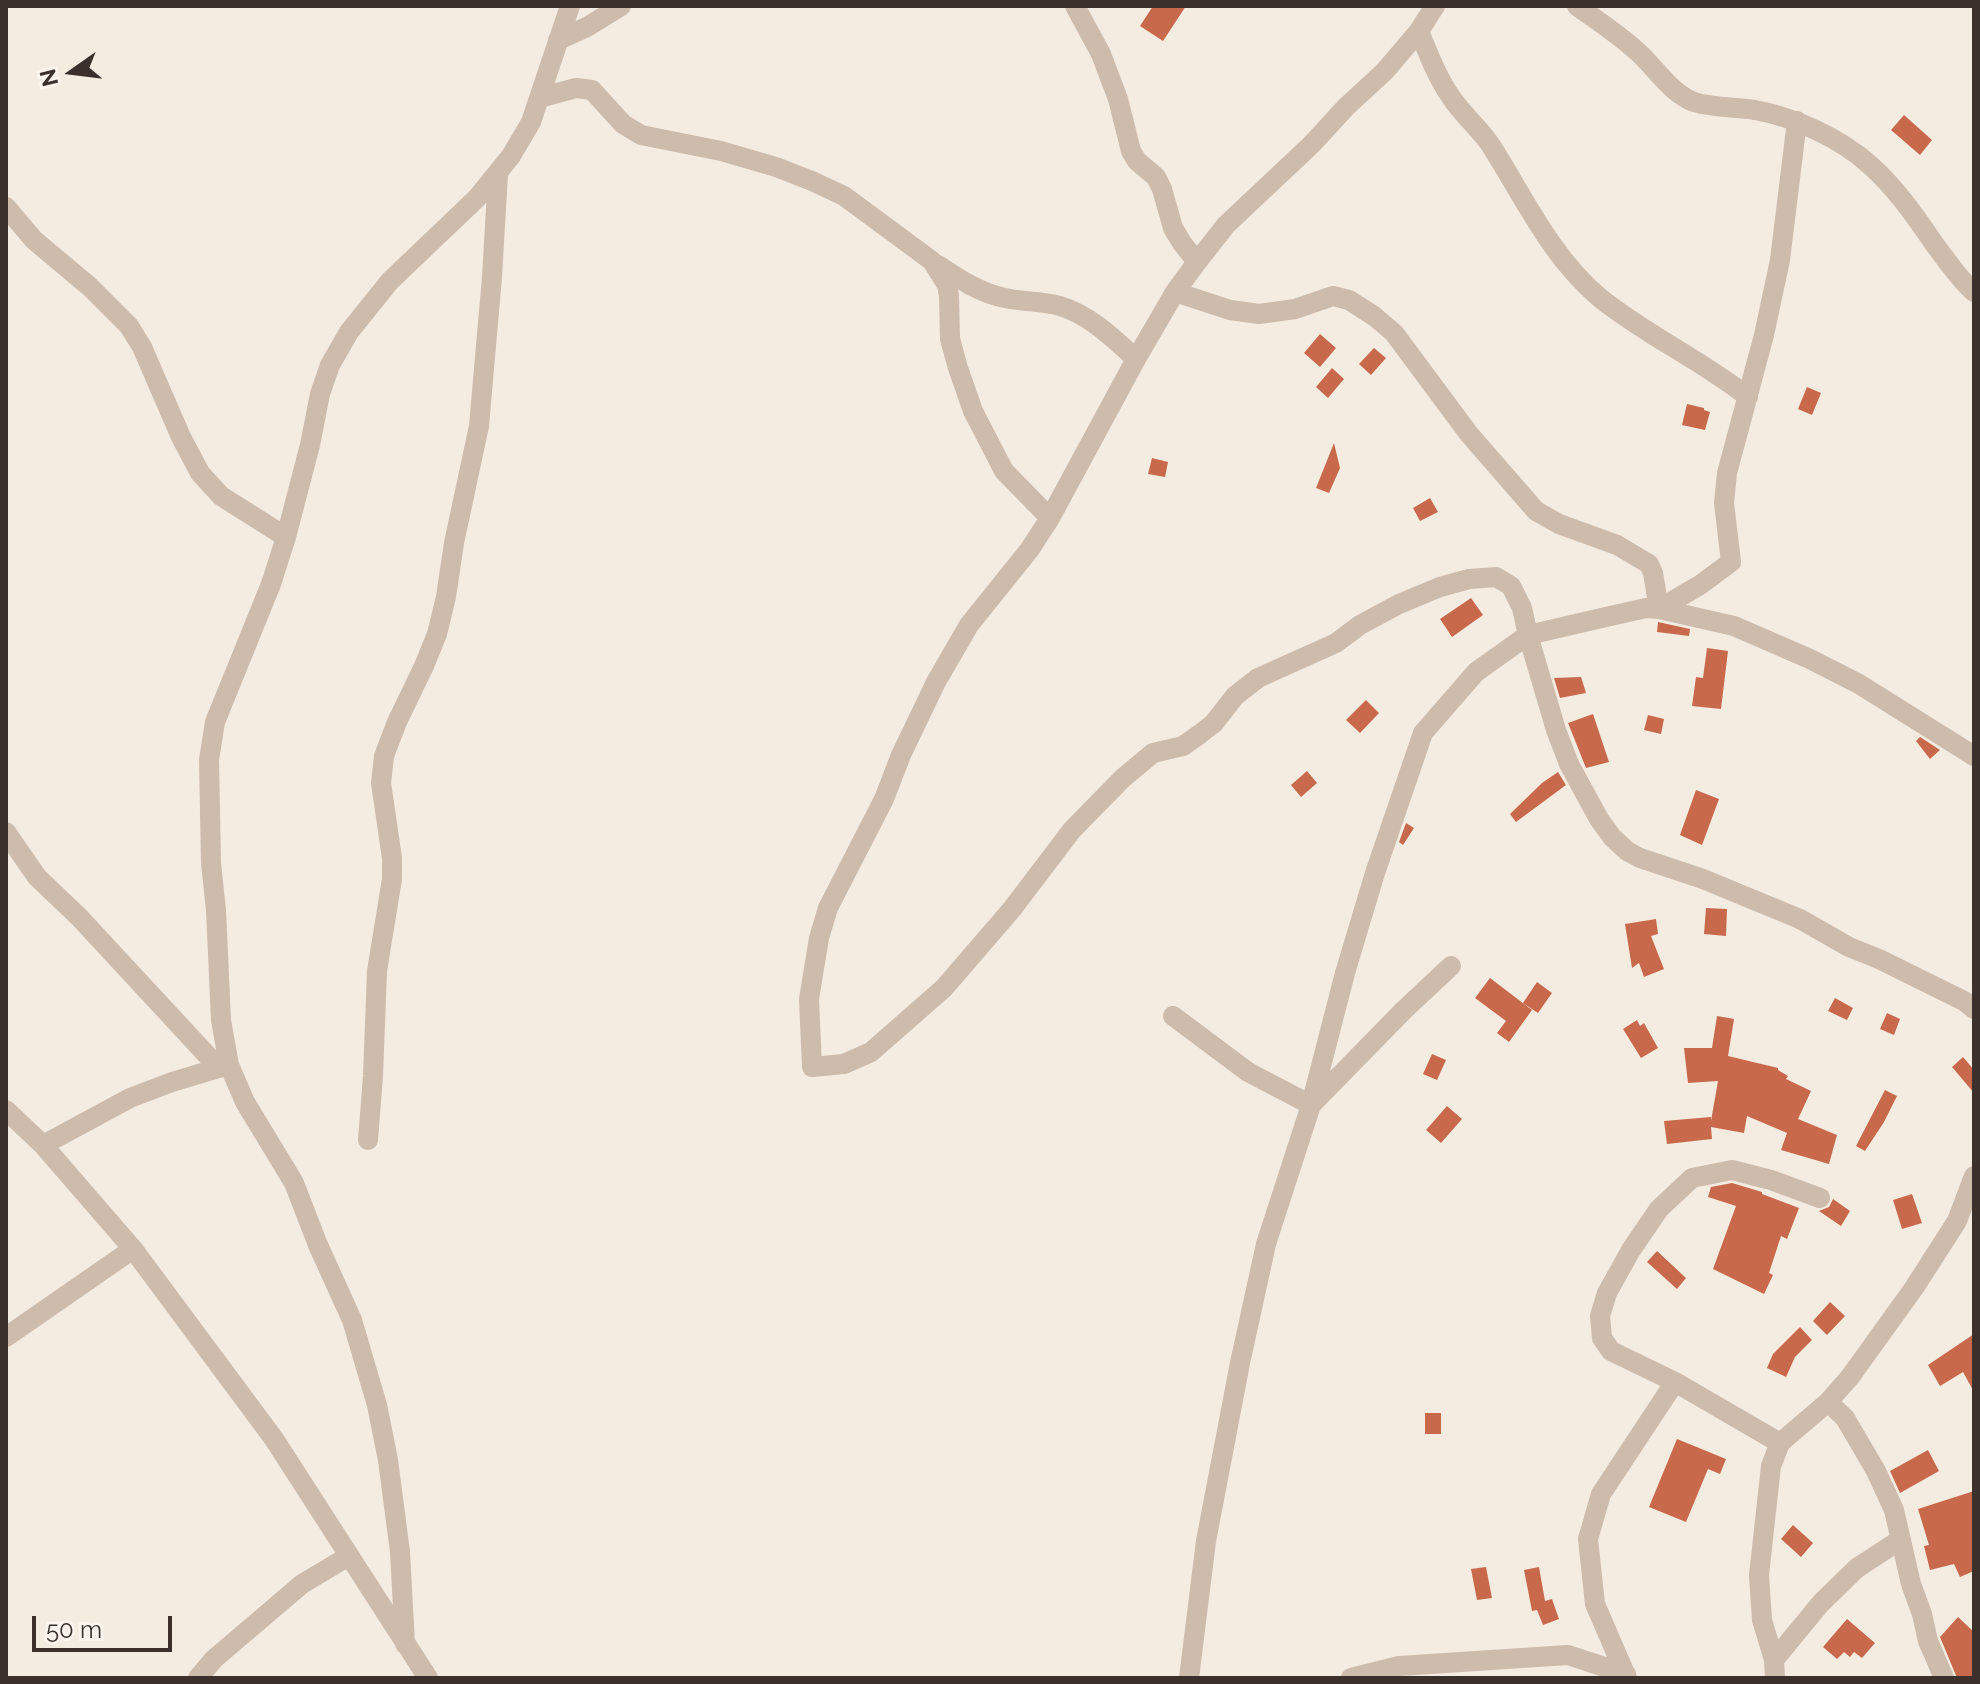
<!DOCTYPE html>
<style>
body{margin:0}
#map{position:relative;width:1980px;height:1684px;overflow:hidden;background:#f4ebe1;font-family:Raleway,sans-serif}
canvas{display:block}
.frame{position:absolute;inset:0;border:8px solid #3b302b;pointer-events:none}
.north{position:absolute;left:32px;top:32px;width:80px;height:80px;-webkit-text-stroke:6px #fbf5ee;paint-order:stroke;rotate:256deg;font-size:22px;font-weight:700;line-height:32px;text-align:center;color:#3b302b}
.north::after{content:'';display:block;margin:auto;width:28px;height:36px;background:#3b302b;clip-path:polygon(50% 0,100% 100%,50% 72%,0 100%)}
.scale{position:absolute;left:32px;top:1616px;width:140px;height:36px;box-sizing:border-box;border:4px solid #3b302b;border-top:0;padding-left:10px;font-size:24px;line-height:28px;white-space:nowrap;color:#3b302b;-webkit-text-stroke:6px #fbf5ee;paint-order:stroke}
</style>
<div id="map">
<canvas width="1980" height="1684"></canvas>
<div class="frame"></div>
<div class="north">N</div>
<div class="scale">50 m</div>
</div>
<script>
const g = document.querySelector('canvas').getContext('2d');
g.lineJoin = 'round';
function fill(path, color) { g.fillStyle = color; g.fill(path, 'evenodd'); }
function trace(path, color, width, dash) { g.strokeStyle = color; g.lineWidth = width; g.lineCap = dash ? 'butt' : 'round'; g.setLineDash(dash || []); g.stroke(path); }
const building = new Path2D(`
 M1153,6H1186L1163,41L1140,26Z
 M1904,115L1932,140L1920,155L1891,130Z
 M1320,334L1336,348L1320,367L1304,353Z
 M1374,348L1386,358L1371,375L1359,364Z
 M1332,368L1344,379L1328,398L1316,387Z
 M1807,387L1821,393L1812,415L1798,409Z
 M1687,404L1704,408V410L1710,412L1705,430L1682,425Z
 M1334,443L1340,468L1329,493L1316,488Z
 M1152,458L1168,462L1165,477L1148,474Z
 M1430,498L1438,512L1420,521L1413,508Z
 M1471,598L1483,615L1452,637L1440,619Z
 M1658,622L1690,629L1689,636L1657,632Z
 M1707,648L1728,651L1721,709L1692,706L1696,677L1703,678Z
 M1581,677L1586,693L1560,698L1554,678Z
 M1366,700L1379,713L1360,733L1346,720Z
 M1593,714L1609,762L1586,768L1568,723Z
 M1648,715L1664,719L1661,734L1644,730Z
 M1920,737L1940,750L1930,759L1916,741Z
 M1307,771L1317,783L1301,797L1291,785Z
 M1558,772L1566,785L1516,822L1510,814L1542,783Z
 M1696,790L1719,799L1702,845L1680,835Z
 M1406,823L1414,828L1403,845L1399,842Z
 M1706,908L1727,909L1726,936L1704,934Z
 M1656,919L1658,934L1651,936L1664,969L1644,977L1639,963L1632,968L1625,924Z
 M1490,978L1532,1010L1509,1042L1497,1033L1506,1021L1475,998Z
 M1537,982L1552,993L1538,1013L1523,1003Z
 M1835,998L1853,1008L1847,1020L1828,1011Z
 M1887,1013L1900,1019L1894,1035L1880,1029Z
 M1717,1016L1734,1019L1728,1056L1778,1068V1070L1788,1076L1786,1079L1811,1091L1798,1119L1837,1135L1829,1164L1781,1150L1787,1133L1747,1116L1744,1133L1711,1127L1712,1139L1667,1144L1664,1121L1711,1117V1121L1718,1081L1688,1083L1684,1048H1712Z
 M1637,1020L1640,1026L1644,1023L1658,1048L1641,1058L1623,1029Z
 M1432,1054L1446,1060L1437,1080L1423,1074Z
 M1963,1057L1974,1070V1093L1952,1067Z
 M1885,1090L1897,1096L1884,1122L1865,1151L1856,1146Z
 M1447,1106L1462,1119L1441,1143L1426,1130Z
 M1732,1183L1762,1192V1194L1799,1208L1787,1239L1781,1236L1769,1273L1773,1275L1764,1294L1713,1269L1736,1206L1708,1197L1711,1187Z
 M1912,1194L1922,1223L1902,1229L1893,1200Z
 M1833,1199L1850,1211L1841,1226L1819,1211L1829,1207Z
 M1657,1251L1686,1278L1677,1289L1647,1262Z
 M1830,1302L1845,1316L1827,1335L1813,1321Z
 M1800,1327L1812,1340L1795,1357L1786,1377L1767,1368L1773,1354Z
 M1974,1334V1392L1963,1372L1940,1386L1928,1365Z
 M1425,1413H1441V1434H1425Z
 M1677,1439L1726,1459L1720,1474L1708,1469L1686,1522L1649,1507Z
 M1928,1450L1939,1471L1900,1493L1890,1471Z
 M1974,1491V1571L1960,1577L1954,1564L1930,1570L1924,1546L1929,1545L1918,1509Z
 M1793,1525L1813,1543L1801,1557L1781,1539Z
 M1486,1567L1492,1598L1477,1600L1471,1569Z
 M1539,1567L1545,1601L1552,1599L1559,1619L1543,1625L1537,1610L1532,1611L1524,1570Z
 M1958,1617L1974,1632V1678H1957L1940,1637Z
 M1847,1619L1875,1643L1862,1658L1854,1652L1850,1657L1844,1652L1837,1659L1823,1647Z`);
const minor = new Path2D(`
 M1075,6L1101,54L1118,99L1131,151L1137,161L1156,177L1162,189L1173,228L1182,243L1197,262
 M1435,6L1419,31L1385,71L1346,107L1312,144L1226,225L1197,262L1175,292L1136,359L1050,518L1030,549L969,625L936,682L901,755L884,799L828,908L819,938L809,999L812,1067L844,1064L871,1052L944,988L1012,909L1072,830L1123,778L1153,753L1183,746L1200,734L1214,723L1235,696L1258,678L1336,643L1360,625L1399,604L1440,587L1469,579L1496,577L1511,586L1522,608L1528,635L1556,730L1569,764L1599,819L1612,837L1627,851L1640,858L1703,879L1800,919L1849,947L1879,959L1964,1001L1974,1009
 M1577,6C1598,21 1621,36 1640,54C1657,70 1672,94 1694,102C1714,108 1735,107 1755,110C1794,117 1840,138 1870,165C1895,187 1916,217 1935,245C1948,262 1958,278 1974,292
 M1419,31C1428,53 1437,77 1451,97C1462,114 1478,127 1490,144C1524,197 1550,256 1600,298C1646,335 1701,360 1748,397
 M558,40L587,27L621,6
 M539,98L576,88L592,90L623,124L641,135L721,151L776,167L812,181L844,196L932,261L947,285L949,296L950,339L958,368L973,411L1004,471L1050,518
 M6,207L34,240L90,287L129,326L142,347L181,437L200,473L221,496L286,537
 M938,265C959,279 980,293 1005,298C1023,302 1043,301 1060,306C1090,315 1114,339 1136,359
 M1175,292L1230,310L1259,314L1295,309L1333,296L1349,300L1374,316L1394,333L1469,434L1536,511L1559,524L1617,545L1649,564L1653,573L1659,609L1700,585L1731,562L1724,503L1727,473L1764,335L1780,260L1797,121
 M6,832L37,877L79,917L219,1068
 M1173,1016L1248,1072L1311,1105L1404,1010L1451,966
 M6,1110L43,1145L133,1249L274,1439L428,1678
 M368,1140L373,1076L377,971L392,879V858L381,783L384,756L397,722L424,666L437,634L446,597L454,543L479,426L492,277L498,174
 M43,1145L130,1098L172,1082L229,1065
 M6,1337L133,1249
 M1828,1402L1845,1418L1876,1471L1894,1510L1911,1584L1922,1614L1928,1641L1944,1678
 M1780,1443L1675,1382L1611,1351L1602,1338L1600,1316L1607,1293L1631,1250L1659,1209L1692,1178L1732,1170L1771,1180L1820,1198
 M405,1644L400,1552L388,1460L377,1405L352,1320L318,1245L294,1183L245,1102L229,1065L221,1020L216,910L211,863L209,760L215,722L271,584L286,537L310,445L320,394L330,365L349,332L390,281L477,198L511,156L531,122L570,6
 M1774,1660L1821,1603L1857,1568L1900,1540
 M198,1678L214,1659L302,1584L349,1556
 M1189,1678L1206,1541L1240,1363L1266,1244L1311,1105L1345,973L1375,873L1423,733L1476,672L1528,635L1606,617L1646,608L1659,609L1734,626L1810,659L1859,684L1974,756
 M1351,1678L1399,1666L1568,1655L1626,1674
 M1627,1678L1595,1604L1588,1539L1601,1494L1675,1382
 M1775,1678L1774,1660L1762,1620L1759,1575L1771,1466L1780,1443L1828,1402L1850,1377L1914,1288L1957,1221L1974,1176`);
fill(building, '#c8694b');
trace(minor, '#cdbbac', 20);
</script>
